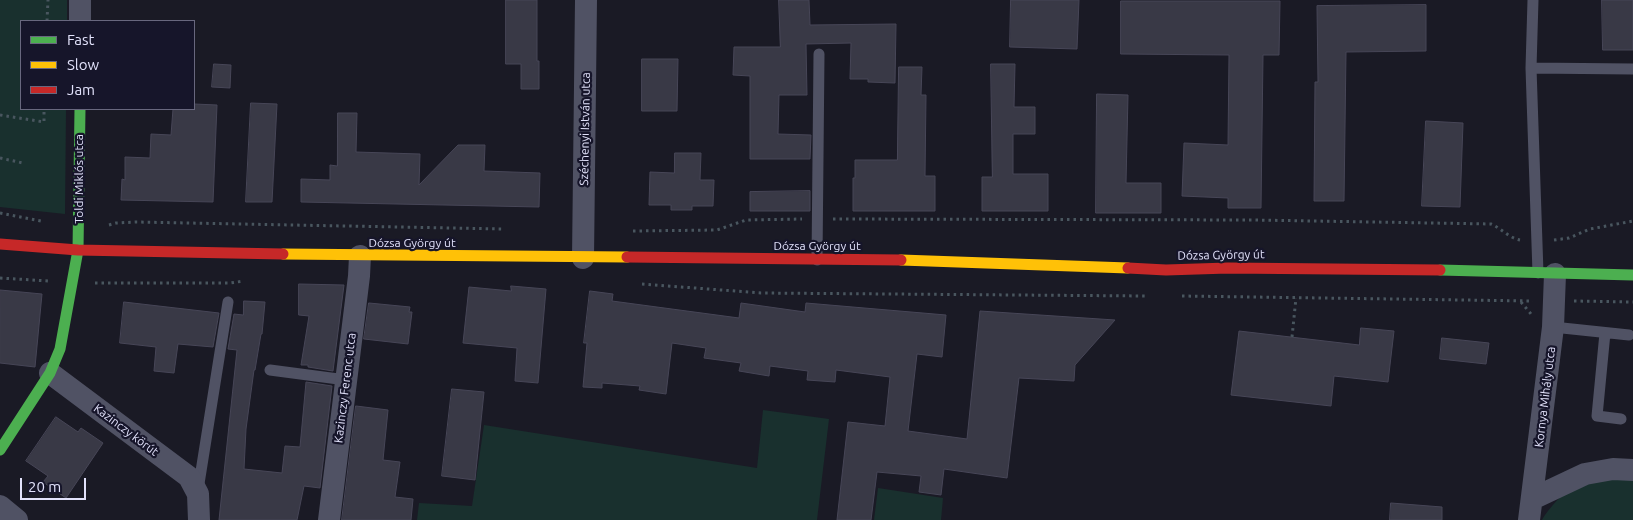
<!DOCTYPE html>
<meta charset="utf-8">
<style>
body{margin:0}
#map{position:relative;width:1633px;height:520px;overflow:hidden;background:#1a1a25;font-family:Ubuntu,sans-serif}
canvas{display:block}
.legend{position:absolute;left:20px;top:20px;width:175px;height:90px;box-sizing:border-box;background:#16152a;border:1px solid #68677e;margin:0;padding:6px 9px;list-style:none;font-size:15px;color:#e2e2fb}
.legend li{display:flex;align-items:center;gap:10px;height:25px}
.legend b{width:25px;border:1px solid #68677e}
.scale{position:absolute;left:20px;top:478px;width:66px;height:22px;box-sizing:border-box;border:2px solid #e2e2fb;border-top:0;padding-left:6px;font-size:15px;line-height:18px;white-space:nowrap;color:#e2e2fb;-webkit-text-stroke:4px #16152a;paint-order:stroke}
</style>
<div id="map">
<canvas width="1633" height="520"></canvas>
<ul class="legend">
<li><b style="height:6px;background:#4caf50"></b>Fast</li>
<li><b style="height:6px;background:#ffc107"></b>Slow</li>
<li><b style="height:6px;background:#c62828"></b>Jam</li>
</ul>
<div class="scale">20 m</div>
</div>
<script>
const g = document.querySelector('canvas').getContext('2d');
g.lineJoin = 'round';
function fill(path, color) { g.fillStyle = color; g.fill(path, 'evenodd'); }
function trace(path, color, width, dash) { g.strokeStyle = color; g.lineWidth = width; g.lineCap = dash ? 'butt' : 'round'; g.setLineDash(dash || []); g.stroke(path); }
function drawText(font, color, halo, rows, align = 'center') {
  g.font = font + ' Ubuntu,sans-serif'; g.lineWidth = 4.5; g.setLineDash([]); g.textBaseline = 'middle'; g.strokeStyle = halo; g.fillStyle = color; for (const [text, x, y, turn = 0] of rows) {
    g.save(); g.translate(x, y); g.rotate((+turn || 0) * Math.PI / 180); g.textAlign = isNaN(turn) ? turn : align; if (halo) g.strokeText(text, 0, 0); g.fillText(text, 0, 0); g.restore();
  }
}
const green = new Path2D(`
 M0,0H67V21H21V109H66L65,214L0,207Z
 M763,410L829,419L817,520H417L419,503L472,506L484,425L757,468Z
 M1633,477V520H1542C1548,509 1569,485 1581,482C1595,478 1618,478 1633,477Z
 M878,488L943,498L941,520H874Z`);
const building = new Path2D(`
 M506,0H537V61H539V89H521V64H506Z
 M779,0H809L810,25L896,24L895,83L868,82V79H850L851,43L806,44L807,95H779L778,134L811,135L810,159H750V76L733,75L734,47H780Z
 M1011,0H1079L1077,49L1010,47Z
 M1602,0H1633V50H1603Z
 M1121,1H1280L1279,55H1263L1261,208H1228V198L1182,196L1184,143L1228,145L1229,55L1121,54Z
 M1426,5V51L1346,52L1344,201H1314L1315,82H1318L1317,6Z
 M642,59H678L677,111H642Z
 M214,64L231,65L230,88L212,87Z
 M991,64H1015L1014,107H1035V134H1013V174H1048V211H982V177H992Z
 M899,67H922L921,95H926L925,176H935V211H853V178H855V160H897Z
 M1097,94L1128,95L1126,183H1161V213H1096Z
 M251,103L277,104L272,202H246Z
 M194,104L217,105L213,202L121,200L122,179L125,180V157L150,158L151,134L171,135L173,109H194Z
 M338,113H357L356,152L420,154L419,185L458,145H485L484,171L540,173L539,207L301,202V179L330,180V165L337,166Z
 M1426,121L1463,123L1460,207L1422,206Z
 M675,153H701L700,180H714L713,206H692V210H671V205H649L650,172L674,173Z
 M810,191V211H750V192Z
 M299,284L344,285L333,371L308,367V365H301L309,316L299,315Z
 M511,286L546,289L538,383L515,381L517,348L463,343L469,287L511,291Z
 M0,290L42,294L35,367L0,363Z
 M590,291L613,294L612,301L739,318L741,303L805,312L806,303L946,315L942,357L917,354L908,431L967,439L980,311L1115,320L1075,365L1074,381L1019,378L1007,478L944,469L941,495L919,492L921,476L877,472L871,520H837L848,422L885,426L890,377L836,370L835,382L807,380L808,371L770,366L769,376L739,371L741,363L704,358L706,348L672,343L666,394L639,390L640,386L602,383V388L583,387L587,343H584Z
 M244,301L265,302L262,334H261L255,370H254L246,429L244,469L282,473L285,446L300,447L306,382L332,386L320,488L304,486L297,520H219L237,350L228,349L234,314L243,315Z
 M124,302L219,313L213,347L178,344L174,373L154,371L156,347L120,343Z
 M369,303L410,307L409,312H412L408,344L364,339Z
 M1361,328L1394,331L1388,382L1334,376L1331,406L1231,395L1239,331L1359,345Z
 M1442,338L1489,343L1486,364L1440,359Z
 M452,389L484,392L475,480L442,476Z
 M356,406L388,410L383,460L400,462L395,497L413,499L411,520H342Z
 M56,417L78,432L81,428L103,443L66,498L43,482L48,476L26,461Z
 M1391,503L1442,507V520H1390Z`);
const path = new Path2D(`
 M47,21L48,0
 M0,115L44,122V109
 M0,158L23,163
 M0,213L41,221
 M833,219L1254,220L1491,224C1501,228 1509,238 1520,240
 M109,225L116,223L136,222L502,229
 M633,231L717,230L746,220L802,219
 M1554,240L1569,238L1590,229L1633,221
 M0,278L49,281
 M95,283H230L244,281
 M642,284L761,293L1146,296
 M1182,296L1533,301
 M1574,301L1633,302
 M1521,302L1531,314
 M1292,337L1296,298`);
const lane = new Path2D(`
 M1533,0L1531,68L1538,273
 M1531,68L1633,69
 M817,260L819,54
 M1553,327L1629,335
 M1605,333L1597,416L1621,419
 M270,370L346,380
 M198,490L228,302`);
const street = new Path2D(`
 M80,21V0
 M583,258L586,0
 M50,373L189,477L198,494L199,520
 M1532,499L1585,474L1613,469L1633,470
 M0,506L17,520
 M329,520L359,276L360,256
 M1529,520L1553,327L1555,274`);
const fast = new Path2D(`
 M1440,270L1633,275
 M0,450L50,373L60,349L78,250L80,109`);
const slow = new Path2D(`
 M283,254L627,257
 M901,260L1128,268`);
const jam = new Path2D(`
 M0,244L78,250L283,254
 M627,257L901,260
 M1128,268L1166,270L1228,268L1440,270`);
const streetNames = [
 ["Széchenyi István utca",585,129,-89],
 ["Toldi Miklós utca",79,179,-90],
 ["Dózsa György út",412,243],
 ["Dózsa György út",817,246],
 ["Dózsa György út",1221,255,-1],
 ["Kazinczy Ferenc utca",345,388,-83],
 ["Kornya Mihály utca",1545,397,-83],
 ["Kazinczy körút",126,430,37]
];
fill(green, '#19302e');
fill(building, '#393946');
trace(building, '#474657', 1);
trace(path, '#49565f', 3, [2.5, 4]);
trace(lane, '#505264', 11);
trace(street, '#505264', 22);
trace(fast, '#4caf50', 11);
trace(slow, '#ffc107', 11);
trace(jam, '#c62828', 11);
drawText('12px', '#e2e2fb', '#16152a', streetNames);
</script>
